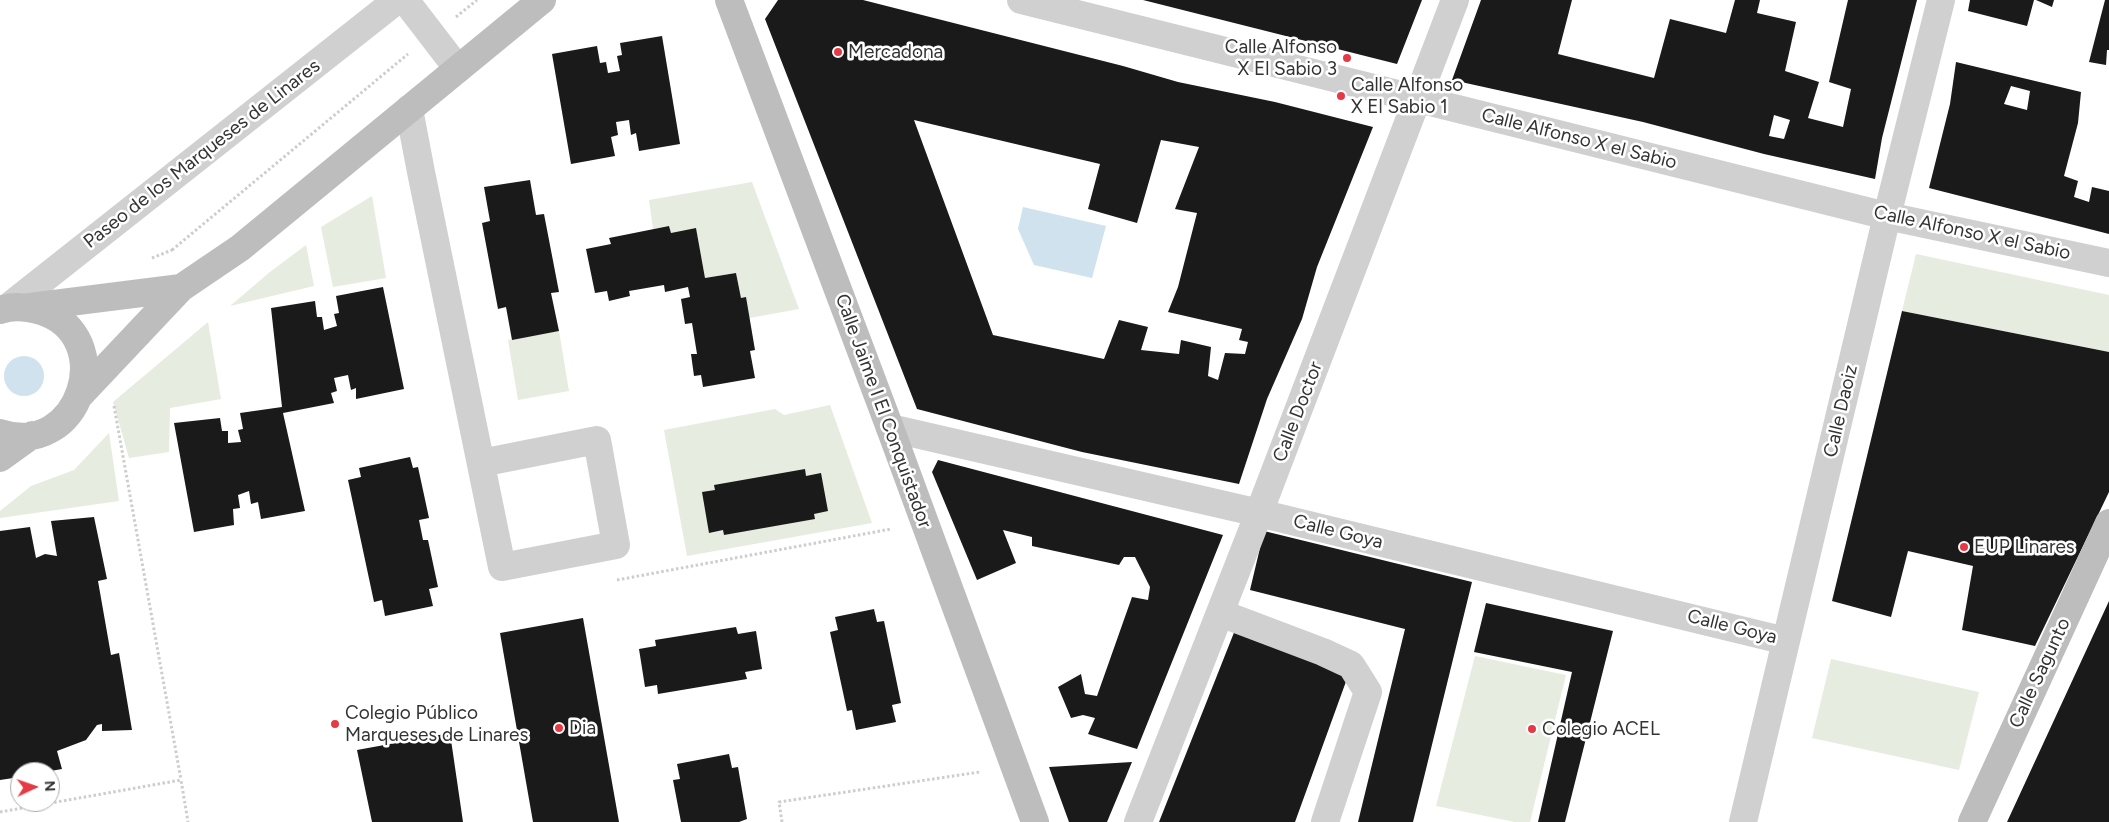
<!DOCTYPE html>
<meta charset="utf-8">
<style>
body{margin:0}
#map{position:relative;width:2109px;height:822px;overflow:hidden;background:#fff;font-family:Figtree,sans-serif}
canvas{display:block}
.north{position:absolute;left:10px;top:762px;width:50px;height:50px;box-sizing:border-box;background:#fff;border:1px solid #adadad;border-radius:50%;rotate:87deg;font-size:14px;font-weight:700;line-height:20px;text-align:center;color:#333}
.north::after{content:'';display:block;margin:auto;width:18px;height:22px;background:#e63946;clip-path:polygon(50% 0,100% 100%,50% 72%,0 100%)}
</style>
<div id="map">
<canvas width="2109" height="822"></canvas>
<div class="north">N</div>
</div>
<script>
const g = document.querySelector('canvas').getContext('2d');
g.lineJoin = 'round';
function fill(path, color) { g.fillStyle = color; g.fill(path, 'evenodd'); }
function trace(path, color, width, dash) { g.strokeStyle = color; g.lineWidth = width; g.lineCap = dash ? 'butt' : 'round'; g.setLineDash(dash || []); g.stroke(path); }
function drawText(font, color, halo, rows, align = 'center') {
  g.font = font + ' Figtree,sans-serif'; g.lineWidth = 5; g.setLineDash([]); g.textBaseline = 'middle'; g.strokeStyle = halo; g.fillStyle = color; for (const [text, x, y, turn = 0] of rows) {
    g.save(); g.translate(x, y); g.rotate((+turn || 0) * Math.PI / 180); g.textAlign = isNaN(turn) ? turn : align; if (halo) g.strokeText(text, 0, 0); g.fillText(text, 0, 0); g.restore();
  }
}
const green = new Path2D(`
 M752,182L799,309L749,318L741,298L736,273L705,278L696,228L671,233L669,226L653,229L649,200Z
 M372,196L386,278L333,287L321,227Z
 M306,245L314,286L230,306L270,272Z
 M1916,254L2109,295V352L1902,311Z
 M208,322L221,399L170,408L169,452L129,458L113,402Z
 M559,331L569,391L518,400L508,340Z
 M830,405L872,523L687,556L664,430L775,409L784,415Z
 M109,433L119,501L0,518V511L31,486L74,470Z
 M1475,656L1566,675L1530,822H1515L1436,806Z
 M1831,659L1979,692L1959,770L1812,738Z`);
const water = new Path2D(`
 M1023,207L1106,226L1092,278L1034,265L1018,229Z
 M4 376a20 20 0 1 1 40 0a20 20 0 1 1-40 0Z`);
const building = new Path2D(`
 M778,0H863L1123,66L1178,82L1275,102L1373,127L1317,267L1302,319L1267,399L1239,484L1082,452L917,409L765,19ZM914,120L1100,164L1088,209L1137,223L1161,140L1199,147L1175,209L1197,213L1178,287L1168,312L1242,329L1239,340L1248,342L1245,354L1225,353L1218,380L1208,376L1211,347L1181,340L1179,354L1141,350L1148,327L1119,320L1104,359L993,335Z
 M1143,0H1422L1397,64Z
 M1481,0H1572L1558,54L1654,78L1670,19L1726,33L1735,0H1760L1757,13L1796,22L1785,71L1819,82L1808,118L1843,127L1851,89L1829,82L1848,0H1917L1882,138L1875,179L1764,154L1643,122L1452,80ZM1774,115L1790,120L1784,139L1769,136Z
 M1970,0H2034L2027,26L1968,11Z
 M2036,0H2054L2052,7Z
 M2105,0H2109V50H2107L2106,65L2089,62Z
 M662,36L680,144L639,151L636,133L631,135L629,120L616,122L618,135L611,137L615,156L571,164L552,54L597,46L600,63L606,62L608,73L620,71L617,56L622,55L620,43Z
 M1956,62L2081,92L2078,123L2064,176L2078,181L2074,197L2089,202L2092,187L2109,191V234L1929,188L1950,104ZM2011,86L2030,91L2027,110L2004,104Z
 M530,180L536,215L544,214L559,292L551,293L559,331L512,340L506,307L498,309L482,223L490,221L484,187Z
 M669,226L671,233L696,228L705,278L736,273L741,298L746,297L755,350L750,351L755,378L703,387L701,375L694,376L691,354H697L692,323L685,324L681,299L690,297L688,287L665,292L664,285L629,291L630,296L609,301L607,291L595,293L586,249L611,244L609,238Z
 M383,287L404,389L356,399V388L351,390L348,375L334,378L337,391L331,393L334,403L283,413L305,511L261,519L258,502L251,504L249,491L238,495L240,508L233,509L234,525L194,532L174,423L220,418L222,431H228V443L241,442L238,430L243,429L240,413L282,407L271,308L315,301L317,317H322L324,330L337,326L334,314L339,313L336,296Z
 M1902,311L2109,352V492L2035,646L1962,630L1973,566L1908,551L1891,617L1832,601Z
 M410,457L413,468L418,467L429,518L419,520L423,540H428L438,587L429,589L433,606L385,616L382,600L374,602L348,480L361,477L359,468Z
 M938,460L1223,535L1137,749L1088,734L1095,718L1083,715L1071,718L1058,687L1081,674L1085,694L1097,696L1132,597L1148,600L1150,587L1135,557H1124L1119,565L1032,546V537L1003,530L1016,563L977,580L932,472Z
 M805,469L806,476L821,473L828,511L814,514L815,519L724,535L723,530L709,533L702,492L715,490L714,485Z
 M94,517L107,579L98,581L111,655L119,653L132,730L102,731V724L97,725L86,740L57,751L62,769L45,772H20V777L0,780V531L30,527L36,558L45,554L57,556L51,521Z
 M1264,531L1472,582L1413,822H1358L1405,629L1250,590Z
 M2109,601V822H2007Z
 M1486,603L1613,631L1565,822H1538L1572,672L1474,652Z
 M874,609L877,622L884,621L901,703L892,705L896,722L856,730L852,710L847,711L830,632L838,630L835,617Z
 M583,618L619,822H533L500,633Z
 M736,627L738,634L756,631L762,669L745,672L747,679L658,694L657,685L645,687L639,649L656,646L655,640Z
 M1235,630L1348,676L1295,822H1159Z
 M450,733L463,822H372L357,750Z
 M729,754L732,768L738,767L747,819L739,822H681L673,780L680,779L677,764Z
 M1132,762L1107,822H1069L1049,767Z`);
const path = new Path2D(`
 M456,17L477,0
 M172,250L408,54
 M152,258L172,250L173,251
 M114,406L181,780
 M617,580L891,529
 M0,812L181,780L188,822
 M782,822L779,802L980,772`);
const street = new Path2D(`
 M405,0L458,69
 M1021,0L1887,216L2109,263
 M409,109L421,172L502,567L616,545L597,440L481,463
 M7,308L397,0
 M890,428L1259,513L1786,641
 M1220,613L1323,652L1351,665L1368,692L1325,822
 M1138,822L1259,513L1455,0
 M1743,822L1887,216L1941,0`);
const secondary = new Path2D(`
 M729,0L890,428L1035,822
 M30,307L181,288
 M0,310C14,305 27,307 41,311C120,336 80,460 0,433
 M80,395L181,288L240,248L542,0
 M0,458L32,435
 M1972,822L2109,523`);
const markers = [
 [838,52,5,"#e63946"],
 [1347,58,5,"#e63946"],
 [1341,96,5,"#e63946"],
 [1964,547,5,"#e63946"],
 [335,724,5,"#e63946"],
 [559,728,5,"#e63946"],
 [1532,729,5,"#e63946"]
];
const poiNames = [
 ["Calle Alfonso",1337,47,"right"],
 ["X El Sabio 3",1337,69,"right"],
 ["Mercadona",848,52],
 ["Calle Alfonso",1351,85],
 ["X El Sabio 1",1351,107],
 ["EUP Linares",1974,547],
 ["Colegio Público",345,713],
 ["Marqueses de Linares",345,735],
 ["Dia",569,728],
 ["Colegio ACEL",1542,729]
];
const streetNames = [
 ["Calle Alfonso X el Sabio",1579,139,14],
 ["Paseo de los Marqueses de Linares",202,154,-38],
 ["Calle Alfonso X el Sabio",1972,233,12],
 ["Calle Jaime I El Conquistador",883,411,70],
 ["Calle Daoiz",1841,411,-77],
 ["Calle Doctor",1298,412,-69],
 ["Calle Goya",1338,532,14],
 ["Calle Goya",1732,627,14],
 ["Calle Sagunto",2040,673,-65]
];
fill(green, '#e6ecdf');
fill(water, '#cfe2ee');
fill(building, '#1a1a1a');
trace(path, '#cdcdcd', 3, [2.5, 2.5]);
trace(street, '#d0d0d0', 28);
trace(secondary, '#bdbdbd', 28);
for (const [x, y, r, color] of markers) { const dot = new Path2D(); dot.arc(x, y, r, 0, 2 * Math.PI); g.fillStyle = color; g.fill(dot); trace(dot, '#fff', 2); }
drawText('19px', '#333', '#fff', poiNames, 'left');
drawText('19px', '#333', '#fff', streetNames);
</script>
